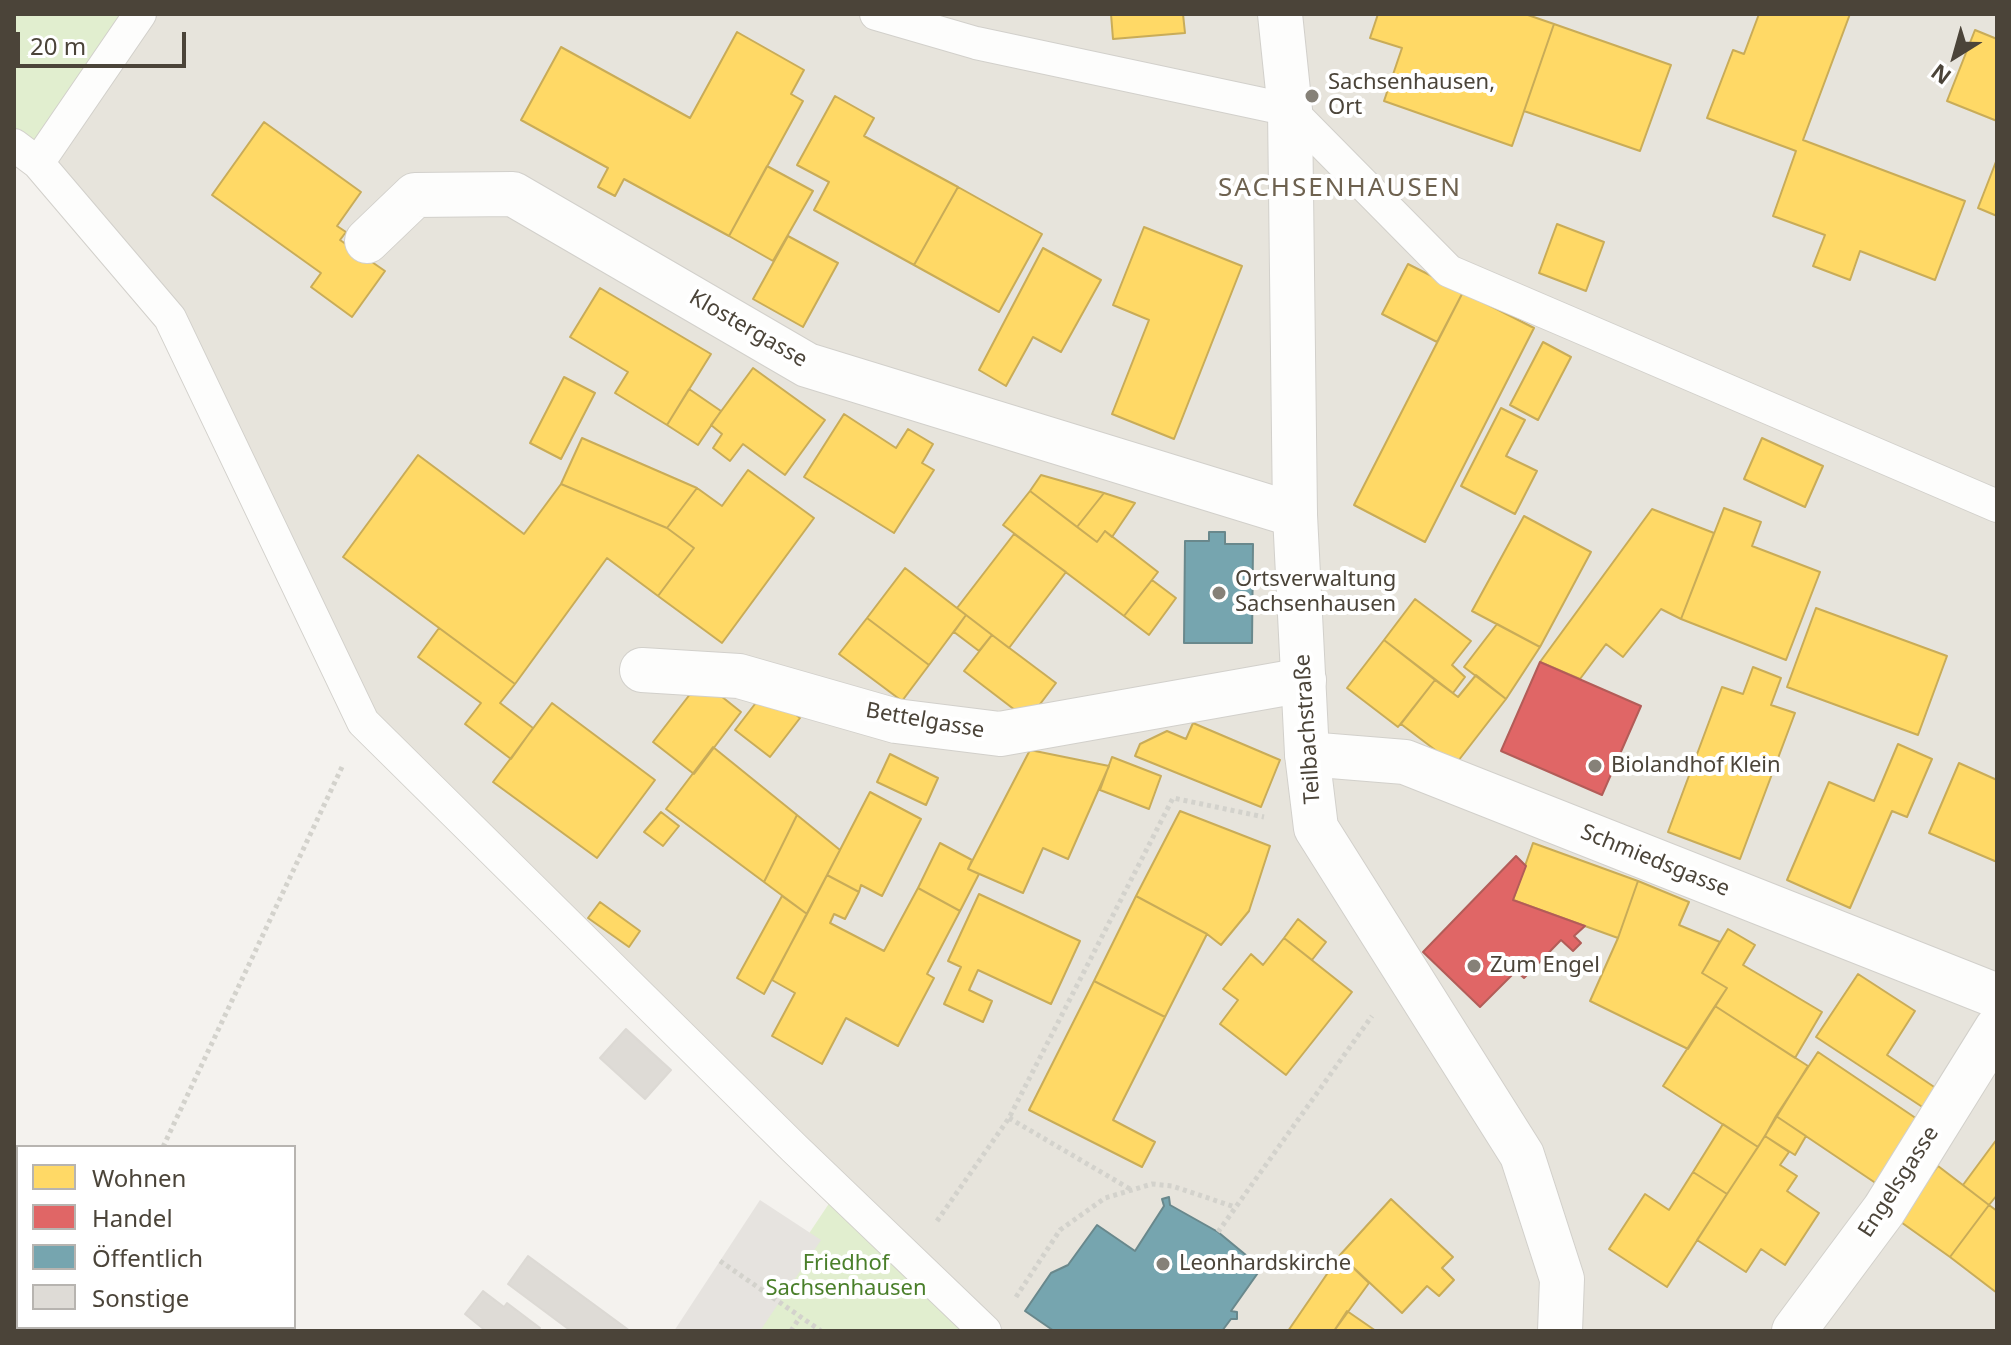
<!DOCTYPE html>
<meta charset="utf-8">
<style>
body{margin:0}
#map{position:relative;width:2011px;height:1345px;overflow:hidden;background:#f4f2ee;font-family:"Noto Sans",sans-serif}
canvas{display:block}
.frame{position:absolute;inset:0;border:16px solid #4b4439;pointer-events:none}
.legend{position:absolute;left:16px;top:1145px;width:280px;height:184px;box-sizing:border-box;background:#fff;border:2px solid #b7b4b0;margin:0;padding:10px 14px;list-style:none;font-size:24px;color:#4b4439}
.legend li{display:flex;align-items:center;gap:16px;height:40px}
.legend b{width:40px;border:2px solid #b7b4b0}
.north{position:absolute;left:1915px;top:16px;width:80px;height:80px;-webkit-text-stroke:6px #fff;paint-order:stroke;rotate:217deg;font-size:22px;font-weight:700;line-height:32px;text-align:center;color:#4b4439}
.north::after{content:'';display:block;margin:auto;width:28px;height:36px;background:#4b4439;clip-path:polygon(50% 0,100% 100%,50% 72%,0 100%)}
.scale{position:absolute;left:16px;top:32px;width:170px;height:36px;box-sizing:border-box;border:4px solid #4b4439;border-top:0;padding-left:10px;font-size:24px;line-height:28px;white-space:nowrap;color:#4b4439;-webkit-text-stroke:6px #fff;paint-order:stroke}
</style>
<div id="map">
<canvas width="2011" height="1345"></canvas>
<div class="frame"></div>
<ul class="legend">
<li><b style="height:22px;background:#ffd966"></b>Wohnen</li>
<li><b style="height:22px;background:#e06666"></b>Handel</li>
<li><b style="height:22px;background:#76a5af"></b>Öffentlich</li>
<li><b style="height:22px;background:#dedbd6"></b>Sonstige</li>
</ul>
<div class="north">N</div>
<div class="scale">20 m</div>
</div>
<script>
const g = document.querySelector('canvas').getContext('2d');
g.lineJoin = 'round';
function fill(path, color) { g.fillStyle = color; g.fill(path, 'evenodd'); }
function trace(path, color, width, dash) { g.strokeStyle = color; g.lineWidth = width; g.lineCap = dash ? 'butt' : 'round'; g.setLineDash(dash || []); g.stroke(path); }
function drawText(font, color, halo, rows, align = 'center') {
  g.font = font + ' "Noto Sans",sans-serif'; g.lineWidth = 8; g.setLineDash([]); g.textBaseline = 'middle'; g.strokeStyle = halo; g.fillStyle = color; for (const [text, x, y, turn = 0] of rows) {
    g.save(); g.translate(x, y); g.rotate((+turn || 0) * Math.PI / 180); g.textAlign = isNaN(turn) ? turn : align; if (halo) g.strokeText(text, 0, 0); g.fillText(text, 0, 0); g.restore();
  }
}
const residential = new Path2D(`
 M140,14H1997V1331H985L363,722L170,318L38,163Z`);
const green = new Path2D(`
 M14,14H140L38,163L14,145Z
 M838,1190L985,1331H744Z`);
const parking = new Path2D(`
 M760,1200L821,1240L760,1331H674Z`);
const homes = new Path2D(`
 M1111,14H1183L1185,33L1113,39Z
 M1378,14H1525L1554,24L1512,146L1384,101L1402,48L1370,38Z
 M1759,14H1850L1803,140L1965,201L1935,280L1860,251L1850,280L1813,266L1825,235L1773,216L1796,151L1707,118L1733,50L1744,54Z
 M1554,24L1671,65L1640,151L1524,111Z
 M1975,30L1997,39V121L1947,101Z
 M737,32L804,70L791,94L803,101L729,236L624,179L615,196L598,187L608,168L521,120L561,47L690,118Z
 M835,96L874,118L864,136L958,187L914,265L814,210L829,182L797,165Z
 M264,122L361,192L337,226L346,232L340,240L385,271L352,317L311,287L321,273L212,195Z
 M1997,159V216L1978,208Z
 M767,166L813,191L773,261L729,236Z
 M958,187L1042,234L999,312L914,265Z
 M1557,224L1604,242L1586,291L1539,273Z
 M1144,227L1242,266L1174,439L1112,414L1149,320L1113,305Z
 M788,236L838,263L803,327L753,299Z
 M1043,248L1101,280L1061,352L1033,337L1006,386L979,370Z
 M1408,264L1463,292L1437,342L1382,314Z
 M600,288L711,354L667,425L615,393L628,372L570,337Z
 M1463,292L1534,328L1425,542L1354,505Z
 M1543,342L1571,357L1538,420L1510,405Z
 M753,368L825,420L785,475L743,444L730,461L713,448L722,434L711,425Z
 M564,377L595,393L561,459L530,443Z
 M689,389L721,411L698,445L667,425Z
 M1501,408L1525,420L1506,456L1537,471L1515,514L1461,486Z
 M844,414L896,448L908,429L933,444L922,463L934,470L894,533L804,477Z
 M582,438L697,488L667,528L561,484Z
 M1762,438L1823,466L1805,507L1744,479Z
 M418,455L524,534L561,484L667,528L694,548L658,596L607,558L515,684L343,557Z
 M748,470L814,518L722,643L658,596L694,548L667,528L697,488L722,506Z
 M1041,475L1104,493L1077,527L1030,491Z
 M1030,491L1097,542L1105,531L1158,572L1124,616L1003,525Z
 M1104,493L1135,503L1112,537L1105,531L1097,542L1077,527Z
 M1724,508L1761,522L1752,546L1820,572L1786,660L1681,619Z
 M1652,509L1714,533L1681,619L1661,609L1623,657L1606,644L1580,679L1540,662Z
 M1524,516L1591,552L1540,647L1472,611Z
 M1014,534L1066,572L1009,648L957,608Z
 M905,568L966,615L929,665L867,618Z
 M1152,580L1176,598L1149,635L1124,616Z
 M1415,599L1471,641L1452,665L1465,677L1453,693L1384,640Z
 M1816,608L1947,656L1918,735L1787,687Z
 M966,615L992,635L979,651L954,632Z
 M867,618L929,665L902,701L839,654Z
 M1497,624L1540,647L1506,699L1464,667Z
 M439,628L515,684L500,703L533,728L511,759L465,724L481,703L418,657Z
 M992,635L1056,683L1028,720L964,671Z
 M1384,640L1435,680L1398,727L1347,688Z
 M1753,667L1781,678L1771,705L1795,713L1740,859L1668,832L1722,687L1743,694Z
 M1476,675L1506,699L1455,765L1401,724L1435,680L1458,697Z
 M701,680L741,712L694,774L653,742Z
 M765,691L800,718L770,757L735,730Z
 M552,703L655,780L597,858L493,782Z
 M1193,723L1280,760L1261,807L1135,756L1140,744L1167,731L1186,739Z
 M1898,744L1932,759L1907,817L1892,811L1850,908L1787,880L1829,782L1874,801Z
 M713,747L797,815L764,882L666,809Z
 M1030,750L1109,766L1068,859L1043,848L1023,893L968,869Z
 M890,754L938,778L926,805L877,782Z
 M1112,757L1161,776L1149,809L1100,790Z
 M1959,763L1997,780V862L1929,833Z
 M870,792L921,819L882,896L861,885L859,892L827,875Z
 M1180,811L1270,846L1249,911L1221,945L1207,934L1136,896Z
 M661,812L679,826L663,846L644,832Z
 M797,815L840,850L807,914L764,882Z
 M940,843L972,860L968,869L979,874L960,911L918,888Z
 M1533,843L1638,881L1618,938L1513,900Z
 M827,875L859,892L845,919L834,914L830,923L884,951L918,888L960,911L927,974L934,978L898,1046L846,1018L822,1064L772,1036L795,993L772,980Z
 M1638,881L1689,902L1679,925L1720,942L1702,973L1727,988L1688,1049L1590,1001L1618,938Z
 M979,894L1080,941L1051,1004L978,970L969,990L992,1001L983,1022L944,1004L961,967L948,961Z
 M782,896L807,914L764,994L737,978Z
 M1136,896L1207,934L1165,1017L1094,981Z
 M600,902L640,931L629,947L588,918Z
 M1298,919L1326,942L1312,960L1284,938Z
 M1728,929L1755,945L1743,965L1822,1012L1795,1058L1715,1006L1727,988L1702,973Z
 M1284,938L1352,992L1286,1075L1220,1024L1238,1000L1223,989L1251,954L1263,965Z
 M1858,974L1915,1011L1887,1055L1946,1095L1933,1114L1816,1037Z
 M1094,981L1165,1017L1113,1120L1155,1142L1142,1167L1029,1110Z
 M1715,1006L1808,1066L1758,1147L1663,1086Z
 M1818,1052L1923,1123L1880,1186L1776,1116Z
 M1776,1116L1806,1136L1795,1155L1765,1136Z
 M1723,1124L1758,1147L1727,1194L1693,1172Z
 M1765,1136L1789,1152L1780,1165L1797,1176L1787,1191L1819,1213L1785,1265L1761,1249L1746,1272L1697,1240Z
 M1997,1139V1195L1989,1205L1963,1185Z
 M1938,1166L1989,1205L1950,1257L1898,1220Z
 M1693,1172L1727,1194L1667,1287L1609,1249L1645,1194L1669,1210Z
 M1391,1199L1453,1257L1442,1268L1454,1280L1439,1296L1427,1286L1402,1313L1340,1255Z
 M1989,1205L1997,1211V1293L1950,1257Z
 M1340,1255L1369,1283L1334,1331H1288Z
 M1347,1311L1376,1331H1334Z`);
const shops = new Path2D(`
 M1540,662L1641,706L1602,795L1501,751Z
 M1516,856L1526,866L1513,900L1585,926L1574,936L1581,943L1573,951L1561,940L1524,978L1516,971L1480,1007L1423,952Z`);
const public = new Path2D(`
 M1209,532H1225V544H1253L1252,643H1184L1185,541H1209Z
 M1169,1197L1170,1205L1218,1232L1258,1265L1263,1263L1265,1268L1260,1270L1231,1311L1237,1312V1319H1231L1222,1331H1054L1025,1311L1051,1273L1068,1265L1097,1225L1135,1251L1164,1206L1162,1199Z`);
const building = new Path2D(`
 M626,1029L671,1070L645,1099L600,1058Z
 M528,1256L630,1331H571L508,1284Z
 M483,1291L504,1307L507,1303L540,1328L538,1331H486L465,1314Z`);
const path = new Path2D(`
 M1009,1118L1130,1189
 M163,1147L342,767
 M937,1221L1009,1118L1173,798L1264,817
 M1218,1232L1372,1016
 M720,1261L821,1331
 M1016,1297L1060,1230L1105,1198L1152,1184L1172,1186L1235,1207
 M76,1331L78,1327
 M791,1331L800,1317`);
const service = new Path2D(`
 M876,14L976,43L1290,110L1449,271L1997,506
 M14,145L38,163L170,318L363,722L794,1148L985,1331
 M38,163L140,14`);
const minor = new Path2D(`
 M367,241L415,195L513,194L807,365L1295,515
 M642,670L739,676L896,721L1000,734L1304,680
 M1307,754L1405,762L1997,996
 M1794,1331L1884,1210L1997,1028`);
const tertiary = new Path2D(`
 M1280,14L1290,110L1295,515L1307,754L1316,828L1522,1155L1562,1279L1560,1331`);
const markers = [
 [1312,96,8,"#868178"],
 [1219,593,8,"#868178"],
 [1595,766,8,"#868178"],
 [1474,966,8,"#868178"],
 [1163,1264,8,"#868178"]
];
const poiNames = [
 ["Sachsenhausen,",1328,83],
 ["Ort",1328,108],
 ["Ortsverwaltung",1235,580],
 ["Sachsenhausen",1235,605],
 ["Biolandhof Klein",1611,766],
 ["Zum Engel",1490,966],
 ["Leonhardskirche",1179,1264]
];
const streetNames = [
 ["Klostergasse",748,329,30],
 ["Bettelgasse",925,721,10],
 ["Teilbachstraße",1308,729,-94],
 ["Schmiedsgasse",1655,861,22],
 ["Engelsgasse",1899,1182,-57]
];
const parkNames = [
 ["Friedhof",846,1264],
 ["Sachsenhausen",846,1289]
];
const quarterNames = [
 ["SACHSENHAUSEN",1340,189]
];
fill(residential, '#e7e4dc');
fill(green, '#e1eecf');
fill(parking, '#e6e3df');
fill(homes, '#ffd966');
trace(homes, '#c9ac58', 2);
fill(shops, '#e06666');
trace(shops, '#b35c58', 2);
fill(public, '#76a5af');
trace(public, '#69888c', 2);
fill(building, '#dedbd6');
trace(building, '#dcd9d4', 2);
trace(service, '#d2d0cb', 34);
trace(minor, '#d2d0cb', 46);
trace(tertiary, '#d2d0cb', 46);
trace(path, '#d3d2cc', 5, [4, 4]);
trace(service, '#fdfdfc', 32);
trace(minor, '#fdfdfc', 44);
trace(tertiary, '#fdfdfc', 44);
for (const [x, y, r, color] of markers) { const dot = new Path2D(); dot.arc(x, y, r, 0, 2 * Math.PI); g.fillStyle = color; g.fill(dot); trace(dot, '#fff', 3); }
drawText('22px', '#4b4439', '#fff', poiNames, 'left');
drawText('22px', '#4b4439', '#fff', streetNames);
drawText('22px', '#4a7f2a', '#fff', parkNames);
g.letterSpacing = '2px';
drawText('26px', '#6e6250', '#fff', quarterNames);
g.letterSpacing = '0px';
</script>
